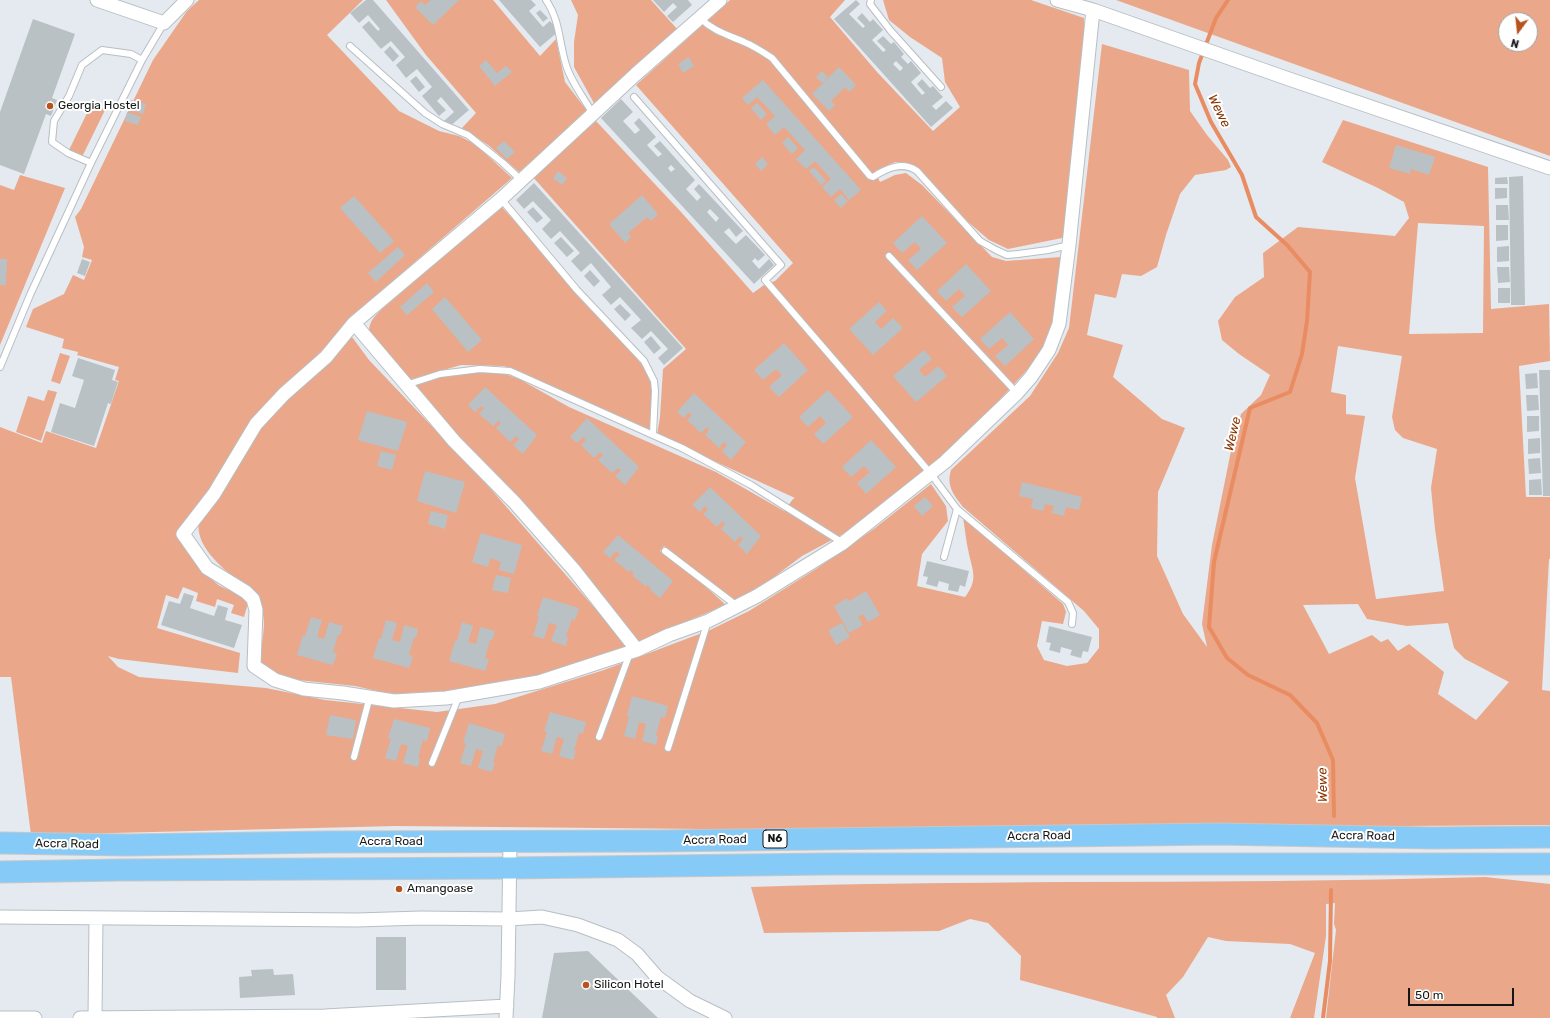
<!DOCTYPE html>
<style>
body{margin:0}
#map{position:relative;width:1550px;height:1018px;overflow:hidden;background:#e4eaef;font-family:Rubik,sans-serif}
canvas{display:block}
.north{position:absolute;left:1498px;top:12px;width:40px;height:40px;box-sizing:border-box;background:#fff;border:1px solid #a1a2a3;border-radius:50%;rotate:195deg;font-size:11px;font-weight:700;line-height:16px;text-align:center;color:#141718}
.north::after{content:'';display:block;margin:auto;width:14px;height:18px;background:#b7531e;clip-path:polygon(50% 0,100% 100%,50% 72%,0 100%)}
.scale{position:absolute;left:1408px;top:988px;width:106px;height:18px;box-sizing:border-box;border:2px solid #141718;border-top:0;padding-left:5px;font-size:12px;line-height:14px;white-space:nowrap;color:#141718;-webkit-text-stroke:3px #fff;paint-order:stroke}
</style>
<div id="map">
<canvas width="1550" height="1018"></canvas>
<div class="north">N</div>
<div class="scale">50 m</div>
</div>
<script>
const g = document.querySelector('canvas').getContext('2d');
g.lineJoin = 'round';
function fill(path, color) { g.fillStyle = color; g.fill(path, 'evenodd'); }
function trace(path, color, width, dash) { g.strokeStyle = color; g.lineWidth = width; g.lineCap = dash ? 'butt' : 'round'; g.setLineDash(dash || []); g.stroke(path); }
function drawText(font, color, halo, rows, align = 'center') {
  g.font = font + ' Rubik,sans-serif'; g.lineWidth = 4; g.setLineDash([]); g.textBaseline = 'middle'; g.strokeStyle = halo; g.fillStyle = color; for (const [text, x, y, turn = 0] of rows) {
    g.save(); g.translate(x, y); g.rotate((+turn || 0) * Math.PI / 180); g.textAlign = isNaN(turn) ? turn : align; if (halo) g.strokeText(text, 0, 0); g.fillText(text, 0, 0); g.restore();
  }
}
const green = new Path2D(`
 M199,0H363L327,35L399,111L439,131L459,136L475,144L512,178L380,292L267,406L178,535C189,553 200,570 217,584C228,592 239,589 248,603L244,617L231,613L234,605L217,599L215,607L196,601L198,593L183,587L178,599L166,595L157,628L240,653L238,673L119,659L108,656L118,667L139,677L266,688L325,700L437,712L495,704L604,670L710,630L749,611L816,569L875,528L931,484L946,506L948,521L922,554L917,586L965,597C978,580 973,572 969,554C966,542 965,529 963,517L1063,604L1066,612L1063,624L1042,621L1037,646L1044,660L1067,666L1087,663L1099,648V629L1084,611L963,507C954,495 946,486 951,470L1030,396L1058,353L1069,328L1102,44L1189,70L1190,111L1207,135L1228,160L1231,167L1226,170L1195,175L1180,194L1166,235L1157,267L1141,276L1122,274L1116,298L1095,294L1087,335L1123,345L1113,377L1162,419L1185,428L1158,492L1157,556L1183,614L1207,647L1202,624L1212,545L1232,446L1241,414L1261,395L1270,375L1239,354L1222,340L1218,321L1235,297L1264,277L1263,253L1298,227L1395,236L1409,218L1404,202L1378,188L1322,162L1343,120L1488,167L1491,309L1549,304L1550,361L1519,366L1526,497H1550V559H1549L1542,690L1550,691V825L804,830L396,826L31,835L11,677H0V427L42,443L46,431L96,448L119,381L115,380L119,367L77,355L78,352L62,348L64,339L26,327L33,309L64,294L73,275L84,280L92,260L82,257L84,247L75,217L81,209L153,60L187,11ZM1418,223L1484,226L1483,333L1409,334ZM1338,346L1402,356L1392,417L1395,430L1403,438L1437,449L1431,488L1435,529L1444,591L1376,599L1355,478L1365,416L1346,414V395L1331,392ZM1358,604L1367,619L1407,626L1448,623L1454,648L1465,659L1509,682L1476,720L1438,694L1444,672L1409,644L1398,651L1388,639L1381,642L1372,635L1329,654L1303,605Z
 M386,0H493L540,56L556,39L565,82L588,112L519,172L488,145L462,128L476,113L426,55Z
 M571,0H651L678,30L595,105L574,67V42L578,15Z
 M730,0H845L830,17L877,72L933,131L960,107L945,82L942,58L910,37L889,20L883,0H1031L1084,18V36L1065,234L1062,238L1008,249L989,240L967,221L918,168L904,162H895L875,171L880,182L895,175L906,173L922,185L992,257L1006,261L1061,257L1053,328L1047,343L1036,360L985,416L925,471L881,507L843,534L802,556L770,580L734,601L664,546L660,551L686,569L726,605L637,642L414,386L444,376L479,372L503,373L521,380L569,407L716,472L784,511L793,499L795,498L657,435L660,417L663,369L686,349L532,176L596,121L681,212L753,293L764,285L775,281L793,263L636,85Z
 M1116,0H1550V156ZM1506,20H1530V44H1506Z
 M92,103L105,110L82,157L69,150Z
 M20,175L65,188L0,345V185L14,190Z
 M502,207L636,357L647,372L653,387L651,432L504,366L461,365L408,380L369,332C369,321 375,316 382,309Z
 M352,337L369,360L482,479L606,621L627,649L546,677L449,691L390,694L355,686L288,679L273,673L260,663C260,645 268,625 261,608C259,603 256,598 254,594C250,589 244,586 239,582C222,567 194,546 199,520L264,421L310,374Z
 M60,353L70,356L60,384L51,381Z
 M48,390L57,392L41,441L16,432L28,396L44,401Z
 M1485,877L1550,884V1018H1326L1336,930L1334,924L1335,903L1326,904V936L1314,1018H1290L1315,953L1290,944L1226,941L1208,937L1183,977L1166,995L1175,1018H1157V1017L1020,980L1021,956L988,923L970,919L939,931L764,933L751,887C856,883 962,883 1068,882C1207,882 1346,881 1485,877Z`);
const stream = new Path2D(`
 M1228,0L1216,18L1199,63L1195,84L1211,122L1242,175L1256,217L1287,245L1310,272L1307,321L1302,354L1290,392L1250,408L1214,562L1209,627L1227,658L1248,675L1290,695L1317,723L1333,760L1334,816
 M1323,1018L1330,961L1331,890`);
const building = new Path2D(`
 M366,0H373L469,110L449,127L444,121L454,112L441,97L437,101L446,110L439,116L422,96L432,87L417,69L406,78L396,65L405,57L391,41L381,49L362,27L369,21L378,31L380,29L368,15L359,23L350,13Z
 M431,0H459L433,25L415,7L421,1L425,5Z
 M499,0H531L536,5L529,11L543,27L550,21L559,31L540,47Z
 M653,0H688L692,5L673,22L667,16L677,7L673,3L664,12Z
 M856,0L860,4L849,14L863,28L865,26L857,18L862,13L870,22L873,19L883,30L872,40L883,52L886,50L877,41L883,36L891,44L894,42L904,54L901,57L908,64L911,61L921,73L911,82L922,95L925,93L917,84L922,79L930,88L933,86L943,97L932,106L936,110L946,101L953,108L931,127L834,19ZM896,61L903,68L900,71L893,64Z
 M540,10L548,18L543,22L536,13Z
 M33,19L75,34L52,98L57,100L51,116L46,114L24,174L0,165V112Z
 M390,46L399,56L393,62L384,52Z
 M689,57L694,66L683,73L678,64Z
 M486,60L497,73L506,66L512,72L495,86L479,66Z
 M839,67L856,85L849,92L845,87L831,101L835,105L829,111L812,94Z
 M822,71L828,77L822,83L816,77Z
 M416,76L425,87L419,92L410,81Z
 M763,80L861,190L849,200L840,189L831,197L822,187L831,179L815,161L806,169L796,159L805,150L784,127L775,135L766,124L775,116L757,97L748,105L742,98Z
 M621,99L633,112L623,121L635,134L640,130L634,123L639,118L656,137L647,145L658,157L662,154L654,146L660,141L695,180L686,189L697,201L701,197L694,189L699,184L743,231L736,237L729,228L724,232L736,244L746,235L765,255L758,261L755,258L752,261L759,269L769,259L774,265L754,284L601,118ZM671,165L675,169L671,172L668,168ZM710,209L719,218L716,222L707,212Z
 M131,100L146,104L143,114L128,109Z
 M757,103L767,114L761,120L751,108Z
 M127,112L141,117L138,125L125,121Z
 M788,137L798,148L792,154L782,143Z
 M504,141L515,152L507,159L496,148Z
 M1396,145L1435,157L1429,175L1411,169L1410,174L1389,168Z
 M762,157L768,164L761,171L755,164Z
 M814,167L826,181L821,185L809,171Z
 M558,171L567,178L562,185L553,178Z
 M1523,176L1525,305H1511L1509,177Z
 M1507,177L1508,184H1495V178Z
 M534,183L683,348L664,365L658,358L668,349L651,331L642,339L631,328L641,320L620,297L611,305L602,295L611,287L591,263L581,272L571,261L580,253L560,231L551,239L542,229L551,220L533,201L524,209L516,200Z
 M1495,188H1507V198L1495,199Z
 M841,194L848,201L841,208L834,200Z
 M642,195L658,214L651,221L647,217L628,233L631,237L625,243L609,224Z
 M354,196L394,241L380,253L340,208Z
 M1496,205H1508L1509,220H1496Z
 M533,207L543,218L537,223L527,212Z
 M922,216L947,243L917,270L908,260L921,249L915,242L902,253L893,243Z
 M1496,225H1508V240L1496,241Z
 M561,237L574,251L567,257L554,243Z
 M1509,246V261L1497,262V247Z
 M398,247L405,255L376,282L368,273Z
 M0,259H7L6,285H0Z
 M82,259L90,262L85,276L77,273Z
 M966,264L991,291L962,317L952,307L965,296L959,289L946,301L937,291Z
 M1497,267H1509L1510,282L1498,283Z
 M590,270L600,281L594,287L584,276Z
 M427,283L434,292L407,315L400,307Z
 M1498,288H1510V303H1498Z
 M445,297L482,340L468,352L432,309Z
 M879,302L887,311L875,322L881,329L893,318L903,328L873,355L849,329Z
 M620,304L631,315L625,321L614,309Z
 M1010,312L1034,339L1005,366L995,356L1008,345L1002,338L989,349L980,339Z
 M651,336L661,348L654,354L644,342Z
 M784,343L808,370L779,397L769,387L782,375L776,369L763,380L754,370Z
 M924,350L932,359L919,370L925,377L938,366L947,376L916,402L893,376Z
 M78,358L115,370L112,380L118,382L111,404L108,403L94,446L51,432L60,403L75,408L84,380L72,376Z
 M1539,370H1550V496H1543Z
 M1537,373L1538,388L1526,389L1525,374Z
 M485,387L537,435L523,454L513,445L519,439L516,436L510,442L496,428L501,423L498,421L493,426L479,414L484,408L481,406L475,412L468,405Z
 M828,390L853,417L823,444L814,434L826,423L820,416L808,427L799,417Z
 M694,393L746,442L731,460L722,451L727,445L724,442L719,448L705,435L709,430L707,427L701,433L687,420L692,415L689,412L684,418L677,412Z
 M1526,395H1538L1539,410L1527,411Z
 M367,411L407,422L398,451L358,440Z
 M1527,416H1539V431L1527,432Z
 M587,418L639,467L625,485L615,476L621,470L618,468L612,473L598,460L603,455L600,452L594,458L581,445L586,440L583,437L577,443L570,437Z
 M1540,438V453L1528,454V439Z
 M871,440L896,467L866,494L857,483L870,472L864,466L851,477L842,467Z
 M381,451L396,455L392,470L377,466Z
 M1540,458L1541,473L1529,474L1528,459Z
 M425,471L465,482L456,513L417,501Z
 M1541,479L1542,495H1529V480Z
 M1022,482L1082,497L1079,510L1066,507L1064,516L1052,513L1054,506L1045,504L1043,511L1031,508L1033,499L1019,496Z
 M710,487L761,536L747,554L738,545L743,539L740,536L735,542L721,529L725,524L722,521L717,527L703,514L708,509L705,506L700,512L692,505Z
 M925,497L933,506L922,516L914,506Z
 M431,511L448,515L445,529L428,524Z
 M481,533L522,545L514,574L499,570L501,562L490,558L488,567L472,562Z
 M618,535L673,581L660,598L650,590L651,588L647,585L646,587L632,575L634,573L631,570L629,572L614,560L620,554L616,551L610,558L603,552Z
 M927,561L969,571L965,587L960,585L958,592L948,590L949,584L939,581L937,587L926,584L928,577L923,576Z
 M496,575L511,578L508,593L492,590Z
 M866,591L880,615L868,622L863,614L858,617L863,625L849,633L834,606L847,598L849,601Z
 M184,593L194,596L190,608L214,616L218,605L228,608L225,620L242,625L234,648L161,625L169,601L180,604Z
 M543,597L579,608L575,620L572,619L566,636L568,637L566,646L551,641L557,625L549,623L544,639L533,636L539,617L537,616Z
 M311,617L322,620L317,637L324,639L329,622L343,626L340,635H338L333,652L337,654L333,665L297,655L303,635L305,636Z
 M386,620L397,623L392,640L400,642L404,625L418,629L416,638L414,637L409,655L413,656L409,668L373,658L379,638L381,639Z
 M462,622L473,626L468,642L476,644L480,627L495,631L492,640H490L485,658L489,659L485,671L449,661L455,641H457Z
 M842,623L850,637L836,645L828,630Z
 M1049,626L1092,637L1088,652L1083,651L1081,658L1070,655L1072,650L1061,647L1060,653L1049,650L1051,643L1046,642Z
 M632,696L668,706L665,718L661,717L656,735L658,736L656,745L642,741L646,724L639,722L635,739L624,736L629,717L627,716Z
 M550,712L586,722L583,734L579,733L574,751H576L573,760L559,756L564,739L557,737L552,754L541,751L547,732L544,731Z
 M330,715L356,720L353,739L326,735Z
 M394,719L430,728L427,741L423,740L418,758H420L418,767L403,763L408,746L401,744L396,761L385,758L391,739L388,738Z
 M469,723L505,734L502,746L498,745L493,763H495L492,772L478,768L483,751L476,749L471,766L460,763L466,744L463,743Z
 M376,937H406V990H376Z
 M588,951L658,1018H542L554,953Z
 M273,969L274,975L293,974L295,995L240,998L239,977L252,976L251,970Z`);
const service = new Path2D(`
 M546,0C560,20 559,43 566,65C571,82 584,98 593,114
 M871,0L870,4L890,30L941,87
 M700,18C713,31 728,35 744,42C754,46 763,52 772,58L870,176L873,177C887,168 902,161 917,171L980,241L996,250L1007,255L1018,254L1048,250L1069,245
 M350,46L425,113L442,124L468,135L503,163L521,180
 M634,97L781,265L765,280L853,382L931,474L957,509L1068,602L1073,613L1072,624
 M91,163L68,153L52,142L54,121L69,96L82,65L102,50L131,54L142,60
 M501,199L577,290L644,361L654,381L655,391L653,434
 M889,256L1017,393
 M0,367L30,295L91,163L142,60L164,23
 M406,385L440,374L480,369L510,371L682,448L751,485L843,543
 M665,551L737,606
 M944,557L957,509
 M599,737L630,653
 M668,748L708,621
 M354,757L370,696
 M432,763L459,696`);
const minor = new Path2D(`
 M97,0L164,23L187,0
 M720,0L636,74L501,199L354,323L326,357L284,394L256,424L214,494L183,534L207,568L246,592L253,599L256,610L254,666L275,680L304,689L343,693L394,701L446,698L539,682L637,650L669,635L708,621L757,596L843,543L945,462L1017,393L1031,377L1049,350L1059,324L1069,245L1093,10
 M1057,0L1093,10L1286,78L1550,168
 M354,323L454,441L515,503L574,570L637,650
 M0,917L357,920L421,918L508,919L542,917L578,925L618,940L637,954L657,977L690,1001L725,1018
 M0,1018H35
 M80,1018L325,1016L507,1006
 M95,1018L96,918
 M506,1018L508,976L510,842`);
const trunk = new Path2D(`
 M0,843L127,845L329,842L657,841L1219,834L1432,838L1550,837
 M0,872L120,870L510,868L826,864H1550`);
const markers = [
 [50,106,4,"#b7531e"],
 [399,889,4,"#b7531e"],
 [586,985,4,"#b7531e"]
];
const shields = [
 [775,839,24]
];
const shieldNames = [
 ["N6",775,839]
];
const poiNames = [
 ["Georgia Hostel",58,106],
 ["Amangoase",407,889],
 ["Silicon Hotel",594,985]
];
const streetNames = [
 ["Accra Road",1039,836,-1],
 ["Accra Road",1363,836,1],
 ["Accra Road",715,840,-1],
 ["Accra Road",391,842],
 ["Accra Road",67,844,1]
];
const waterNames = [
 ["Wewe",1219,111,64],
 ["Wewe",1233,434,-77],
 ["Wewe",1323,785,-91]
];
fill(green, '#eba789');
trace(stream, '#e98c61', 4);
fill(building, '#bac1c5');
trace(service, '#b8bfc3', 8);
trace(minor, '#b8bfc3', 15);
trace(trunk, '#c7c7c8', 23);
trace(service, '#fff', 6);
trace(minor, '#fff', 13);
trace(trunk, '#86caf7', 21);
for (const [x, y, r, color] of markers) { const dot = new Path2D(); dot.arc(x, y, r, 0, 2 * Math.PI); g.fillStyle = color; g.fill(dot); trace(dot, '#fff', 1.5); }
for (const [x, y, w] of shields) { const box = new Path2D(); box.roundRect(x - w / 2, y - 9, w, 18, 3); g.fillStyle = '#fff'; g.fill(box); trace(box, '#141718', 1); }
drawText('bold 11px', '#141718', null, shieldNames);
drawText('12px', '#141718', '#fff', poiNames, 'left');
drawText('12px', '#141718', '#fff', streetNames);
drawText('italic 13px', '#883400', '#fff', waterNames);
</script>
